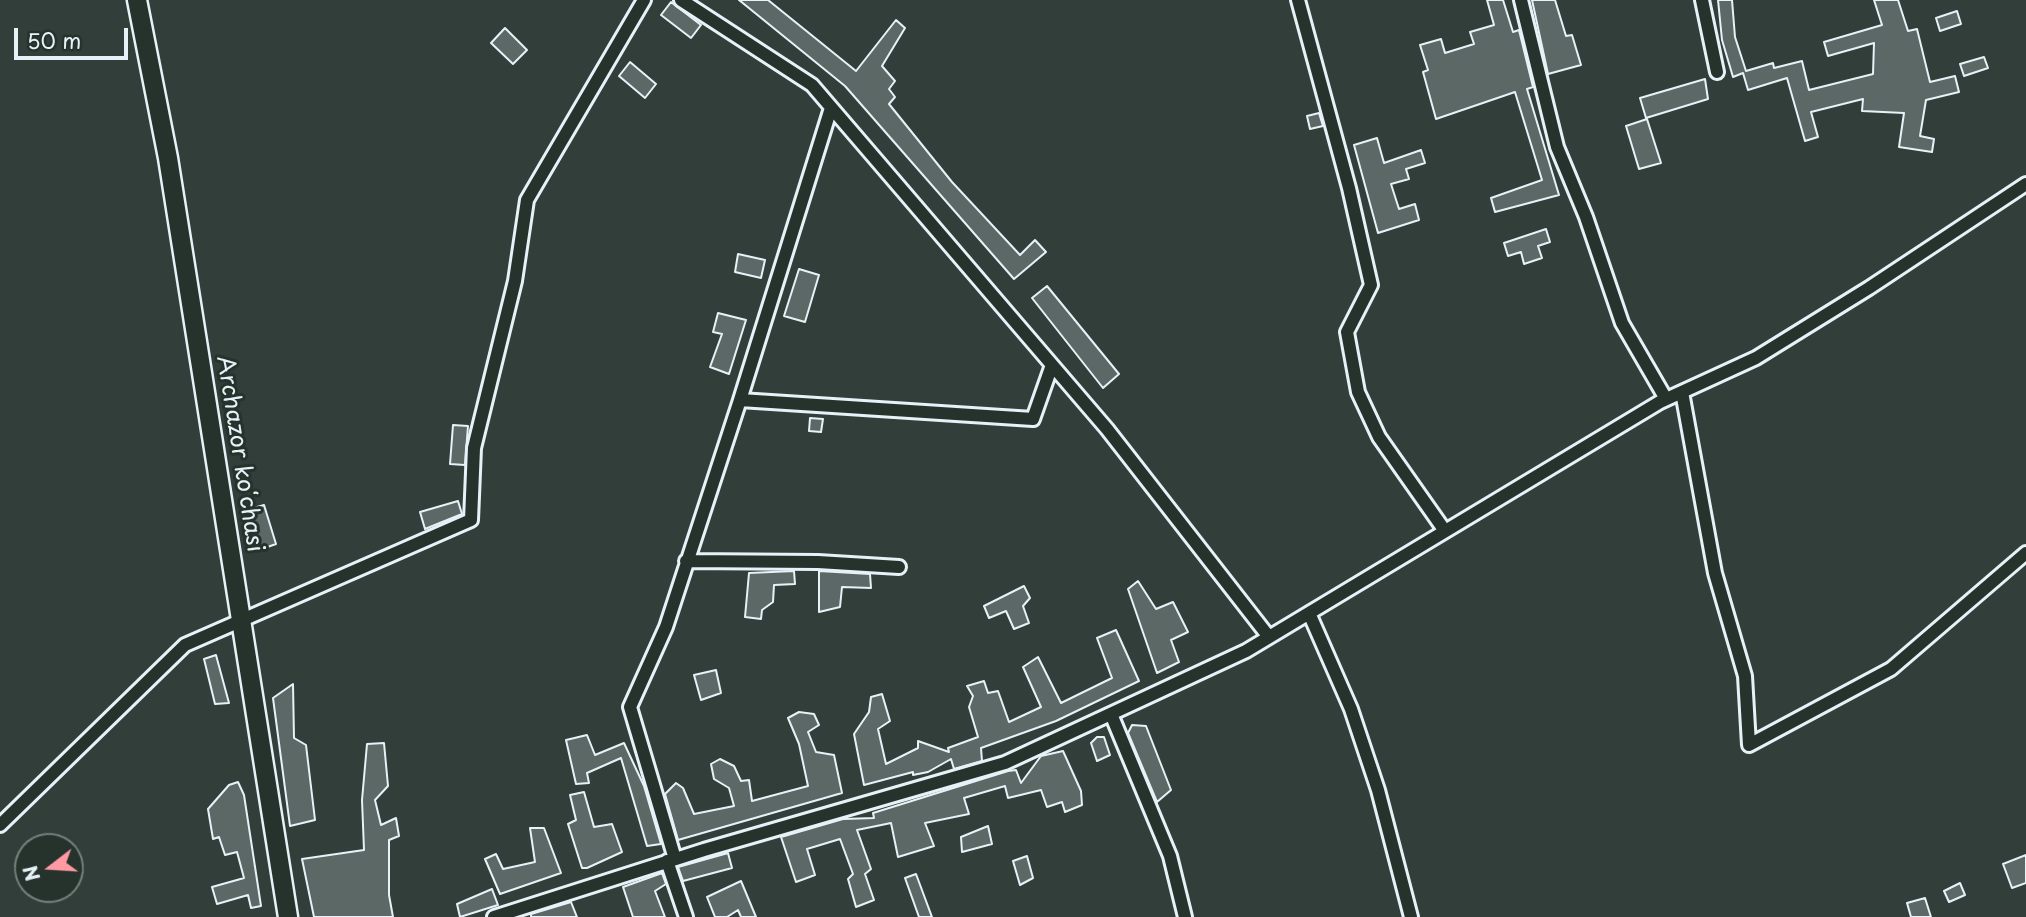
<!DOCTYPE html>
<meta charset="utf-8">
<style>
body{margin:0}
#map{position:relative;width:2026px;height:917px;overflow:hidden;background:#323e39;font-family:"Playpen Sans",sans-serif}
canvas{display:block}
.north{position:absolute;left:14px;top:833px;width:70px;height:70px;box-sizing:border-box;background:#26332d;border:2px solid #747f7e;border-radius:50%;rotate:253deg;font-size:19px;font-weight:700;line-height:28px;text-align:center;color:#e8f1f8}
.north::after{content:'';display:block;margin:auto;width:24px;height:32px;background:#ff9aa2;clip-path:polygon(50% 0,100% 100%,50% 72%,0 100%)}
.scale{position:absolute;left:14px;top:28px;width:114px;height:32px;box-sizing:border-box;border:4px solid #e8f1f8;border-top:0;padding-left:9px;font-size:21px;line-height:24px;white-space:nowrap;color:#e8f1f8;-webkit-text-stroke:5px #26332d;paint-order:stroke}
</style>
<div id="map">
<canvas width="2026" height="917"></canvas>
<div class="north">N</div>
<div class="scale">50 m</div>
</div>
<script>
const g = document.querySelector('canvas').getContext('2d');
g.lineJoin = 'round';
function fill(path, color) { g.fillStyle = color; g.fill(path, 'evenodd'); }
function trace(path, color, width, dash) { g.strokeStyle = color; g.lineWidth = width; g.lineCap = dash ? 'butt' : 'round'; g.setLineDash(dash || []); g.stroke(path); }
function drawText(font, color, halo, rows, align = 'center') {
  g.font = font + ' "Playpen Sans",sans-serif'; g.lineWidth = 6; g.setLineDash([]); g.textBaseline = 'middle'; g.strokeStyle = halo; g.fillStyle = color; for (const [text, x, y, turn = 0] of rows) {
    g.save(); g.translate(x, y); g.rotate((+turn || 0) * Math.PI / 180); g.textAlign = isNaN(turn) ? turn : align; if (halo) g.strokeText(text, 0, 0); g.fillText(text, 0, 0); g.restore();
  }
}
const building = new Path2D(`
 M739,0H768L856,71L896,20L905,28L882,66L895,81L889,89L895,97L889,104L952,182L1020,255L1035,240L1046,252L1014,279L845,86Z
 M1487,0H1503L1513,32L1519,30L1533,87L1527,89L1559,195L1495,212L1491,198L1542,180L1515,92L1436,119L1423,72L1428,70L1420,45L1441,39L1445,53L1474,44L1470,32L1494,25Z
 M1532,0H1555L1566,36L1572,35L1581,65L1548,74Z
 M1718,0H1732L1735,37L1746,71L1773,63L1774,68L1802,61L1809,90L1873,74L1874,43L1828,56L1824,42L1882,25L1874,0H1898L1908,31L1917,29L1930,82L1955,76L1959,92L1926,100L1920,136L1934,139L1932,152L1899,147L1904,113L1862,111L1863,99L1811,112L1818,137L1805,141L1787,78L1748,90L1743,73L1733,77L1722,40Z
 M671,2L701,25L691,38L661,15Z
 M1957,11L1961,24L1940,31L1936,18Z
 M505,28L527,50L513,64L491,43Z
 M1984,57L1988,68L1964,76L1960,64Z
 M630,62L656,84L645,98L619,76Z
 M1705,79L1708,99L1646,118L1640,98Z
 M1319,113L1323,126L1310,129L1307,116Z
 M1647,119L1661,163L1639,169L1626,126Z
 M1377,138L1384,163L1421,150L1425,163L1406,169L1409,179L1391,184L1399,209L1415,204L1419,220L1378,233L1354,145Z
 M1546,229L1550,242L1538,246L1542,258L1524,264L1521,252L1508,256L1504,243Z
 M738,254L765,260L761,278L735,272Z
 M799,269L819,275L805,322L784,316Z
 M1047,286L1119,374L1103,388L1032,298Z
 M718,313L746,320L729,374L710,367L722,334L713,332Z
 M810,418L823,419L821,432L809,431Z
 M453,425L468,426L465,465L450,464Z
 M458,501L462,514L425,529L420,512Z
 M264,505L276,544L259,550L247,510Z
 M794,571L795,584L774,585L773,602L762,610L761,619L745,617L749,573Z
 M819,571L870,574L871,588L842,587L840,607L819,612Z
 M1138,581L1156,609L1173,602L1188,632L1171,640L1179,662L1157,673L1128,589Z
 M1024,586L1030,598L1023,606L1029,623L1014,629L1006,611L989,618L984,606Z
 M1116,630L1139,681L1056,721L981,748L982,761L954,769L951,759L928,772L913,775V772L864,785L854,734L869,712L871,697L882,694L890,721L878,729L886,764L918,748V741L949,752L948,748L978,737L969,707L973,696L967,686L984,681L988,693L998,691L1009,722L1041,707L1023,667L1038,657L1061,703L1112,678L1097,638Z
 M216,655L229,703L215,704L204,659Z
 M716,670L721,693L701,700L694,675Z
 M293,684L294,738L306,745L315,820L290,826L273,698Z
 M799,712L814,714L819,725L808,732L816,752L834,755L842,793L678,840L665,794L676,783L683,788L694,814L734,806L729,788L714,779L711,764L720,759L734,766L741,781L749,780L752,801L808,786L799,744L788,718Z
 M1132,725L1146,726L1171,790L1157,802L1128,733Z
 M587,735L595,755L624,743L644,786L661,844L647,846L621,758L587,773L589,783L576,784L566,740Z
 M1097,737H1104L1110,755L1097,761L1091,743Z
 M384,743L388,786L375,800L381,825L396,818L399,836L389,840V895L393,917H314L302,859L364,850L362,800L367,744Z
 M1063,751L1081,791L1082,805L1065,812L1062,802L1047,807L1041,790L1008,798L1005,786L964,798L969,814L925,823L934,846L898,857L891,823L857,830L871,869L865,874L874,900L856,907L848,879L853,874L840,839L807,849L815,875L796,882L781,837L843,819L874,818L873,813L1008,771L1016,770L1021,783L1041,756Z
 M238,782L244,795L261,906L251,908L248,895L217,904L212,887L244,878L237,852L225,855L219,837L213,839L208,809L229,785Z
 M584,792L594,827L612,824L622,852L587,868H582L568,824L576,820L570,795Z
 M988,826L992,844L962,852L961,837Z
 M530,828H544L561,873L500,894L485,859L496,854L503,869L535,862Z
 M728,853L732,868L683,881L678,867Z
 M2026,855V883L2012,888L2003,864Z
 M1027,856L1033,878L1020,885L1013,861Z
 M662,873L666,884L655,891L665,917H633L623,887Z
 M916,874L932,917H919L905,878Z
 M741,881L756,917H741L738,910L727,917H715L707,897Z
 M1960,883L1965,895L1949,902L1944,891Z
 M492,889L498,905L460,917L457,904Z
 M1925,898L1931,917H1911L1907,903Z
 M571,902L577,917H531V914Z`);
const street = new Path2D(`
 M681,0L812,85L1107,429L1269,637
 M1298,0L1349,188L1371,285L1347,332L1358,392L1379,437L1445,531
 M1521,0L1557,147L1586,217L1622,323L1666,399
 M1702,0L1717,72
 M1682,392L1715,573L1745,676L1749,745L1891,669L2026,553
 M740,400L831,108
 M686,561L818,562L899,567
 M1309,613L1351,709L1378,790L1411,917
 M1111,714L1170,856L1185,917
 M0,825L185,645L471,520L474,448L515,281L527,200L644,0
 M675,859L630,707L666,627L740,400L1033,419L1052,365
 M667,861L686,917
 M494,917L704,850L1005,763L1246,651L1660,402L1756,358L1869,288L2026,184`);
const secondary = new Path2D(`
 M137,0L168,158L288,917`);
const streetNames = [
 ["Archazor koʻchasi",239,454,81]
];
fill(building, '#5c6865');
trace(building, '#e8f1f8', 2);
trace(street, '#e8f1f8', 18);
trace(secondary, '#e8f1f8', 23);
trace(street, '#26332d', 12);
trace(secondary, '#26332d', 18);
drawText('23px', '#e8f1f8', '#26332d', streetNames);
</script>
